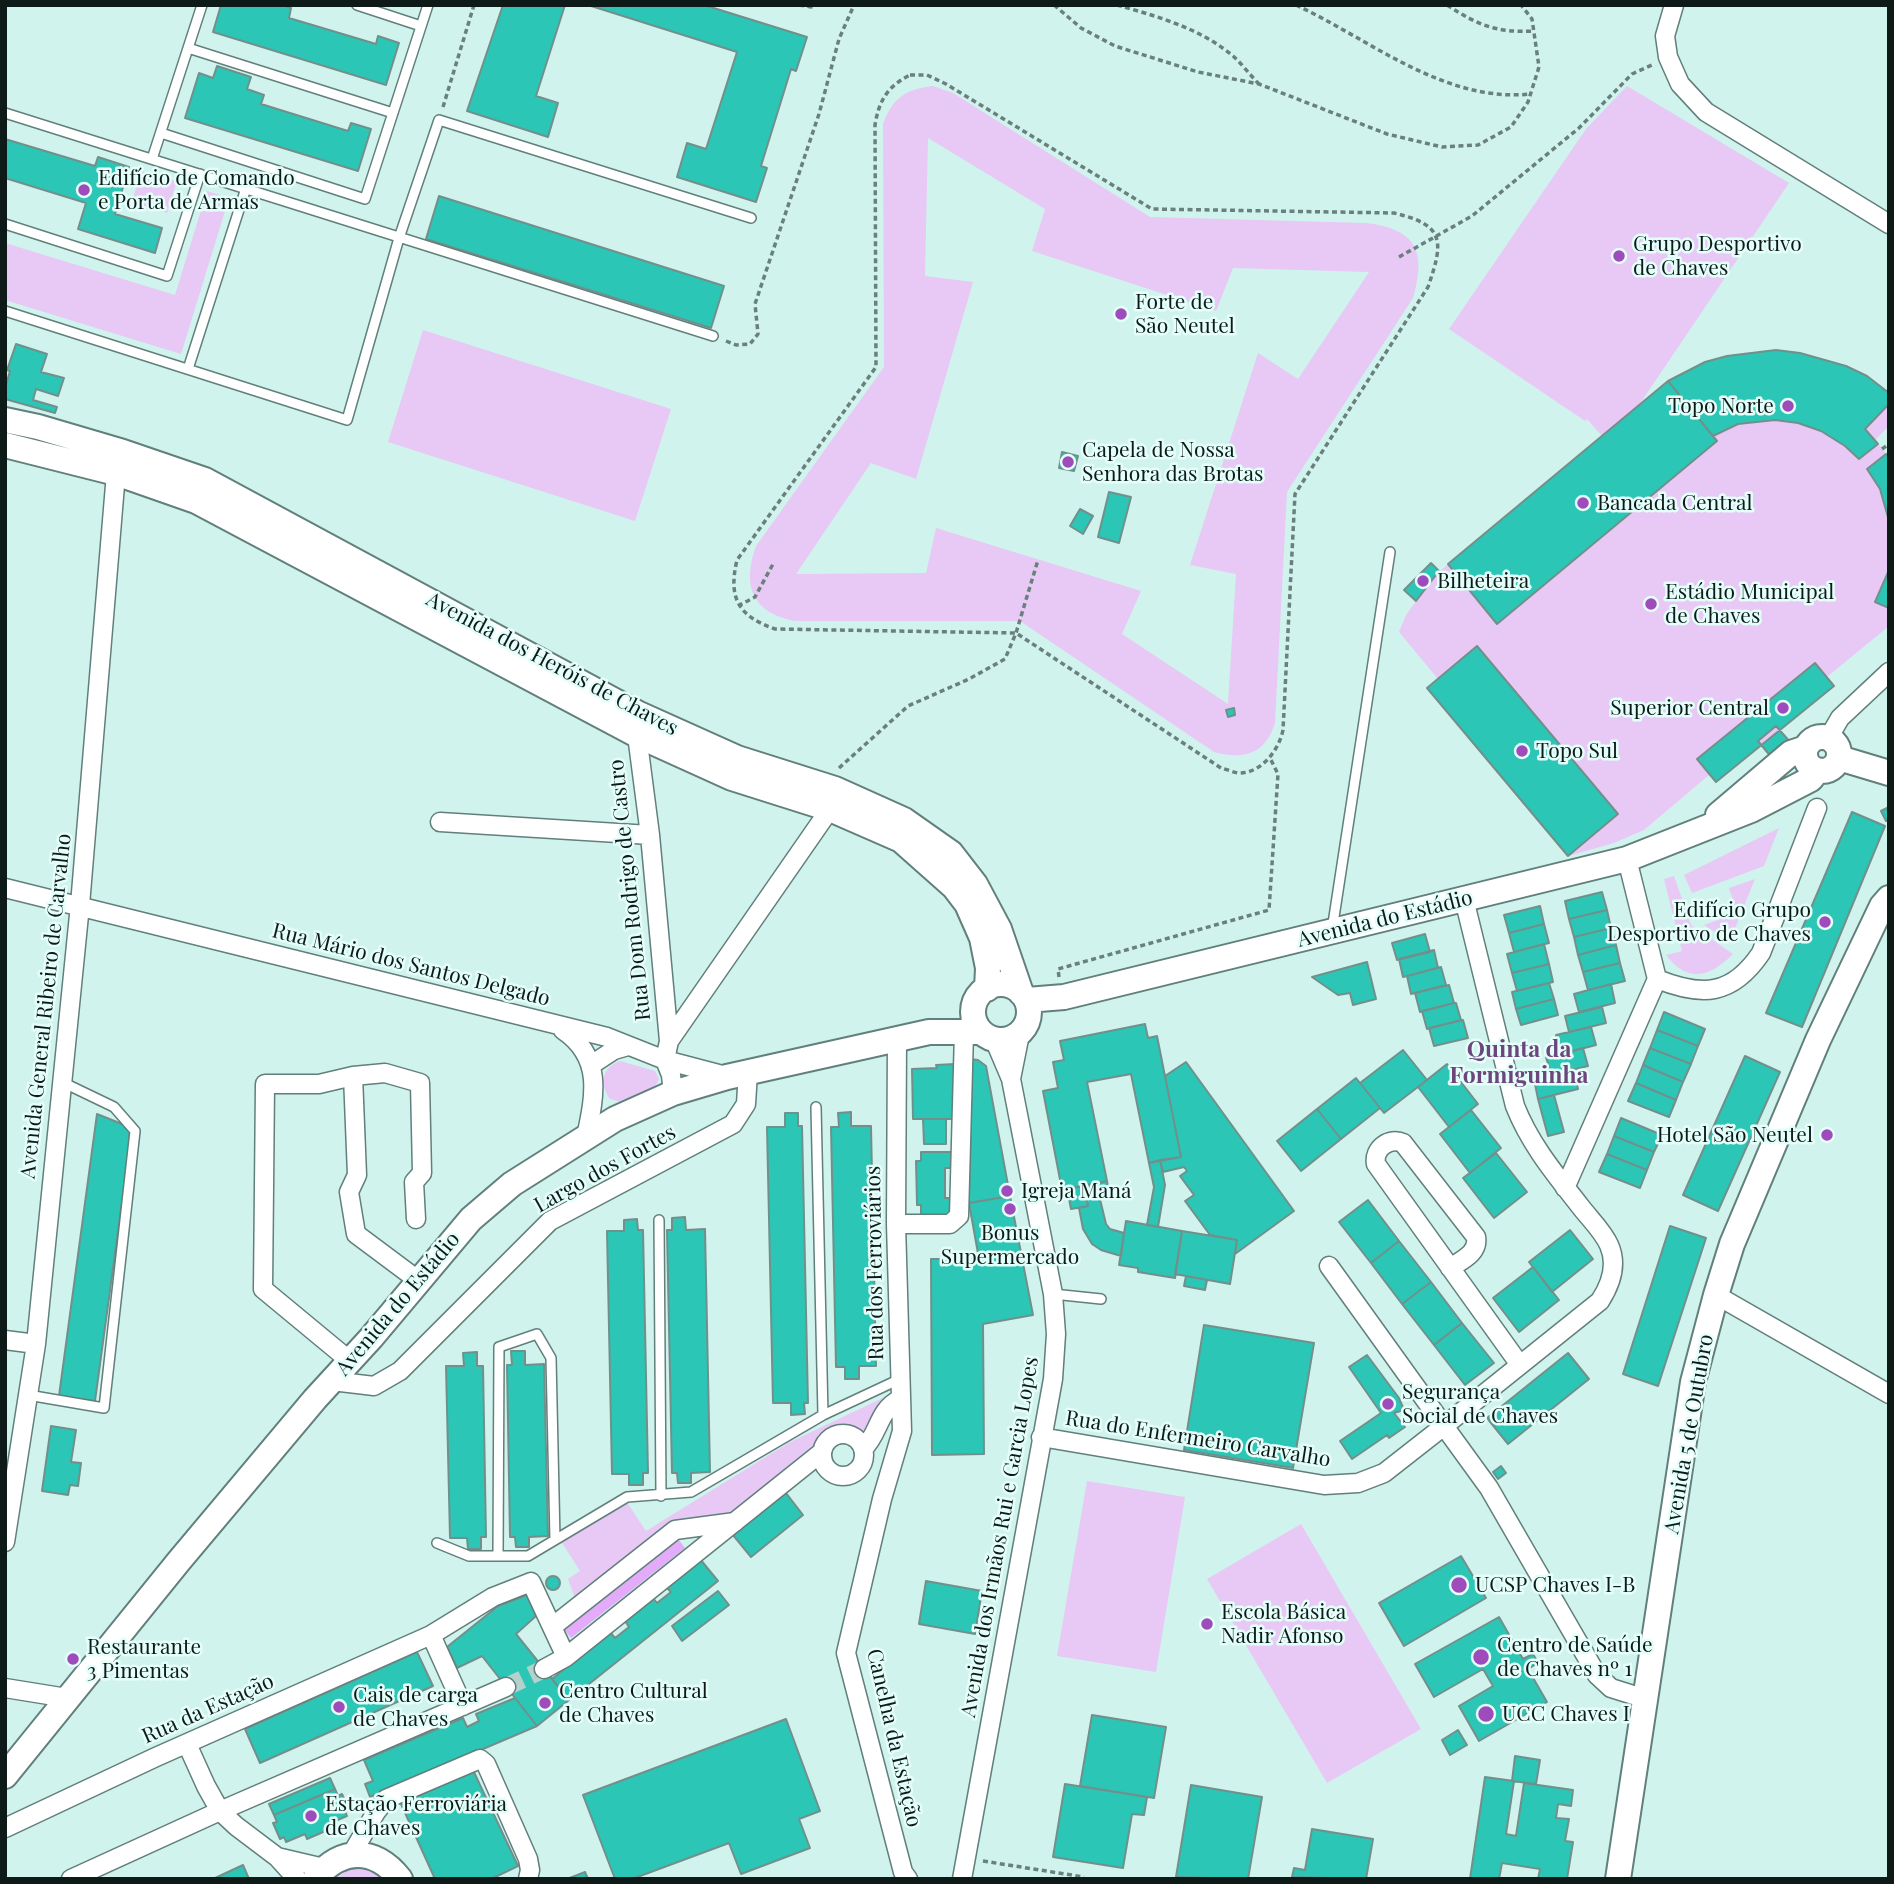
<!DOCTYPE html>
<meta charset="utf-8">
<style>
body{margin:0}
#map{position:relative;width:1894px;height:1884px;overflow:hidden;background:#d1f3ed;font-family:"Playfair Display",serif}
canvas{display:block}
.frame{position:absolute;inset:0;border:7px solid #0e1a18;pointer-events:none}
</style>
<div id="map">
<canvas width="1894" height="1884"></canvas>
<div class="frame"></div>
</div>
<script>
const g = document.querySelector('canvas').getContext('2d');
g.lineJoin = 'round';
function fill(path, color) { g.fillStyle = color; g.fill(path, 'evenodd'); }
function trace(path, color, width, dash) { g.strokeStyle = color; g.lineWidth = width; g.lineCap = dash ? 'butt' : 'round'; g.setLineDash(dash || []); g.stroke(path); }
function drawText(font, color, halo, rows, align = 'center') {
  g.font = font + ' "Playfair Display",serif'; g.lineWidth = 5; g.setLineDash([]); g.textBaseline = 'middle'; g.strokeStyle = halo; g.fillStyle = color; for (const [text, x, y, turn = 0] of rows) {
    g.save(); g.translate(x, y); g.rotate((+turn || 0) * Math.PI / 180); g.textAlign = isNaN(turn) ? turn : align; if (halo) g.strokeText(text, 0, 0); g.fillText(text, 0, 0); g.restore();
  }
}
const green = new Path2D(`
 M933,86L953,93L1150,217L1366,223C1416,229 1427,251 1413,298L1287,492L1275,723C1265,754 1245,760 1214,752L1020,621H794C751,612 742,585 756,546L884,367L883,124C893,98 905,89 933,86ZM928,138L1045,209L1032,251L1216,311L1233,268L1369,272L1298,379L1258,353L1190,565L1236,574L1228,704L1122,634L1141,591L936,528L926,573L796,574L871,463L916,479L973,282L925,276Z
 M1627,86L1789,183L1641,402C1656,394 1669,380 1685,372C1753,336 1829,349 1889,393L1887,407L1889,409V426L1875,440L1889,457V626L1827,677L1780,729L1791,743L1772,758L1761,745L1716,782L1709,775L1644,830L1614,843L1568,856L1427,688L1438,679L1399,632L1406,615L1416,601L1404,590L1431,563L1440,571L1602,436L1587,419L1585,421L1449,329L1586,129Z
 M141,171L177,181L167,213L132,202Z
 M207,191L229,198L181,354L5,300V243L175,295Z
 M423,330L671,409L635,521L388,442Z
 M1779,828L1764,866L1692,893L1684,875Z
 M1674,876L1691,925L1733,954C1710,977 1688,984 1666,955L1682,951L1664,879Z
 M1755,879L1730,941L1704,925L1737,913L1729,888Z
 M620,1061L655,1071L659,1079L655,1087L621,1102L610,1099C599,1084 602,1067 620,1061Z
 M883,1398L865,1442L858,1434L841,1429L822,1438L723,1520L676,1526L577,1604L568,1579L580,1571L561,1541L626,1501L646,1531L790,1442Z
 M1087,1481L1185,1497L1156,1672L1057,1656Z
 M1301,1524L1421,1729L1327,1783L1207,1579Z
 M362,1868L373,1871L385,1879H335L350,1869Z`);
const water = new Path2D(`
 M676,1536L685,1548L571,1638L562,1627Z`);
const building = new Path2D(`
 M221,5H283L291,8L289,18L376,44L378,36L399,43L386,85L213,32Z
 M503,5H565L536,96L558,103L548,137L467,111Z
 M588,5H704L807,37L796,71L791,69L761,166L767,168L756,202L677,177L687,143L706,149L737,52Z
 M217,66L251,77L247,89L264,95L261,104L348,131L351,123L371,129L358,171L185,118L199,73L213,78Z
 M5,139L95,166L98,157L129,167L115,214L162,228L155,253L78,229L86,203L5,178Z
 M439,196L724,286L711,328L426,239Z
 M16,344L47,354L41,372L64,378L58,396L36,389L33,400L57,407L55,413L5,399V388L10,371L7,370Z
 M1776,350L1800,353L1846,366L1867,376L1889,393V404L1865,429L1878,444L1859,459L1845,446L1821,431L1798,423L1775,420L1738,424L1713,436L1668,381L1705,362L1727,356Z
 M1668,381L1717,441L1497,624L1448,564Z
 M1062,452L1078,456L1074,471L1059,468Z
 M1886,454L1889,457V521L1880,489L1867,469Z
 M1109,492L1131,497L1119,543L1098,537Z
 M1080,509L1093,516L1083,534L1070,526Z
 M1431,563L1439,571L1416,601L1404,590Z
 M1889,570V608L1875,602Z
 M1477,646L1618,814L1568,856L1427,688Z
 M1815,663L1834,686L1716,782L1697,759Z
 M1234,708L1235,715L1228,717L1226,710Z
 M1776,726L1791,743L1772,758L1758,741Z
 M1889,807V820L1886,821L1881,811Z
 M1852,812L1885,826L1802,1027L1766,1013Z
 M1602,892L1607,910L1569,919L1565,901Z
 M1540,906L1544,924L1509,933L1504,915Z
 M1607,910L1611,928L1574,937L1569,919Z
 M1544,924L1549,943L1514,952L1509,933Z
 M1611,928L1616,945L1578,955L1574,937Z
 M1425,934L1430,952L1397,960L1392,943Z
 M1544,944L1549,964L1512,973L1507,954Z
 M1616,945L1620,963L1583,972L1578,955Z
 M1434,950L1438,968L1403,977L1399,959Z
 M1367,962L1376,999L1353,1005L1350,993L1338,995L1312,977Z
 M1620,963L1625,981L1588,990L1583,972Z
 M1549,964L1553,982L1517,991L1512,973Z
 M1441,967L1446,985L1411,994L1407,976Z
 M1549,983L1554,999L1516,1009L1512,992Z
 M1611,984L1615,1003L1579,1012L1574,994Z
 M1449,985L1454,1003L1420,1012L1415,993Z
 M1554,999L1558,1015L1521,1025L1516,1009Z
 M1454,1003H1456L1461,1020L1427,1029L1422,1011Z
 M1602,1007L1606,1023L1569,1032L1565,1016Z
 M1664,1012L1705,1029L1698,1046L1657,1030Z
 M1463,1020L1468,1038L1434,1046L1429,1028Z
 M1145,1024L1148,1038L1157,1036L1181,1157L1149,1163L1131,1074L1087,1082L1107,1181L1062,1190L1043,1091L1058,1088L1053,1062L1064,1060L1060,1041Z
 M1591,1027L1596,1045L1561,1054L1556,1035Z
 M1657,1030L1698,1046L1691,1064L1650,1048Z
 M1583,1048L1588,1066L1551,1075L1546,1057Z
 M1650,1048L1691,1064L1683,1082L1643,1065Z
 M1403,1050L1427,1080L1384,1113L1360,1083Z
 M1745,1056L1780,1072L1718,1211L1683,1195Z
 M970,1059L978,1060L986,1066L1010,1196L969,1203Z
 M1186,1062L1294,1211L1235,1254L1237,1240L1210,1235L1185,1201L1194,1195L1180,1176L1187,1171L1184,1167L1163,1172L1160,1160L1181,1157L1165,1076Z
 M955,1064V1119H913L912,1069L937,1068L936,1065Z
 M1447,1064L1478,1104L1449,1127L1418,1087Z
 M1643,1065L1683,1082L1676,1100L1636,1083Z
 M1573,1069L1578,1089L1538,1099L1534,1079Z
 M1356,1078L1380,1108L1341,1139L1317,1109Z
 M1636,1083L1676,1100L1669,1117L1628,1101Z
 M1554,1095L1564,1132L1548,1136L1538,1099Z
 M1317,1109L1341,1139L1301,1171L1277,1141Z
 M1471,1110L1501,1148L1470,1173L1440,1134Z
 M851,1112V1126H871L876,1366H859V1379H845V1367H836L831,1127H839L838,1113Z
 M785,1113H798V1126H802L808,1403H804L805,1414L791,1415V1403H773L767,1127H785Z
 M97,1114L132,1128L95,1401L59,1396Z
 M1621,1118L1662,1135L1654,1152L1614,1136Z
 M923,1119H946V1144H924Z
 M1614,1136L1654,1152L1647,1170L1607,1154Z
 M921,1152H955V1168H945V1198H955V1215H921V1205H917L916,1161H921Z
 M1496,1153L1527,1192L1494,1218L1463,1178Z
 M1607,1154L1647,1170L1640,1188L1599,1172Z
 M1160,1160L1165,1185L1158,1227L1147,1225L1154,1187L1149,1163Z
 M1107,1181L1109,1193L1099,1195L1106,1224L1110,1229L1124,1233L1121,1256L1101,1250L1092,1244L1083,1229L1079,1208L1088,1206L1084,1186Z
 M1084,1186L1088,1206L1071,1209L1067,1189Z
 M1010,1196L1033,1315L983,1324L984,1454L932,1455L931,1259H979L969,1203Z
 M1368,1200L1399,1241L1371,1263L1339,1222Z
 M685,1217L686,1230L705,1229L710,1472L691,1473V1483H678L677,1473H672L667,1230H672V1218Z
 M637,1219L638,1230H643L648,1473H643V1485H629V1474H612L607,1231H624V1220Z
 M1126,1221L1182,1231L1175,1278L1138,1272V1268L1119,1265Z
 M1670,1226L1706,1238L1658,1386L1623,1374Z
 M1570,1230L1593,1259L1552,1292L1529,1262Z
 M1182,1231L1237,1240L1230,1284L1175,1274Z
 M1399,1241L1431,1282L1402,1304L1371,1263Z
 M1533,1267L1559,1300L1519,1332L1493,1298Z
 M1186,1276L1207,1280L1205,1290L1184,1286Z
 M1431,1282L1462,1323L1434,1345L1402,1304Z
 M1462,1323L1494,1363L1465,1385L1434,1345Z
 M1204,1325L1314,1343L1293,1468L1184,1450Z
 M511,1351H525V1365L544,1364L548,1536L529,1537V1547H516L515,1537H510L507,1365H512Z
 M477,1352V1366H483L486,1537H481V1549H468L467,1538H450L446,1366H464L463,1353Z
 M1568,1353L1589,1379L1508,1444L1487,1418Z
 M1367,1355L1399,1398L1404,1410L1394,1413L1405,1427L1389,1438L1387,1435L1352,1459L1340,1441L1381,1413L1349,1367Z
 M51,1426L76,1430L71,1462L81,1463L78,1486L70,1485L68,1495L42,1491Z
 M1501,1466L1506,1473L1498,1479L1493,1472Z
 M786,1493L803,1515L751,1557L733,1535Z
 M1461,1556L1486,1598L1404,1646L1379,1603Z
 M700,1559L718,1581L569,1700L552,1679L610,1632L615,1638L629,1627L625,1621L653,1598L657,1603L671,1592L666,1587Z
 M546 1583a7 7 0 1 1 14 0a7 7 0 1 1-14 0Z
 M926,1581L982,1591L975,1634L919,1624Z
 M718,1591L729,1605L682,1641L672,1626Z
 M527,1595L536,1616L516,1634L569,1700L537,1726L482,1656L457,1668L447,1647L498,1606Z
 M1499,1617L1523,1659L1533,1654L1538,1663L1528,1669L1547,1702L1479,1741L1459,1706L1493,1686L1483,1669L1434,1697L1415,1664Z
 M417,1652L433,1686L260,1763L245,1729Z
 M515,1698L537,1726L370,1797L365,1784L373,1781L364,1760L463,1718L467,1727L479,1721L476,1714Z
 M1092,1715L1166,1727L1154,1798L1080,1786Z
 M786,1719L820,1811L799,1819L810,1848L741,1874L729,1843L632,1879H615L583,1795Z
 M1458,1730L1467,1745L1450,1755L1442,1740Z
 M1515,1756L1540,1760L1536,1784L1512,1781Z
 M473,1770L518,1866L491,1879H435L401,1804Z
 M1485,1777L1514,1781L1506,1834L1516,1836L1524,1783L1573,1790L1571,1806L1558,1804L1556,1818L1569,1819L1565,1841L1573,1842L1567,1879H1538L1540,1869L1502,1863L1499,1879H1470Z
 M330,1778L335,1789L274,1815L269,1804Z
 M1065,1784L1147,1797L1144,1815L1132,1814L1123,1868L1053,1857Z
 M1191,1785L1262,1797L1248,1879L1176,1877Z
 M335,1789L338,1796L342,1794L349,1810L345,1811L347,1816L328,1824L330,1829L307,1839L305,1834L286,1842L284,1837L280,1839L273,1823L277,1822L274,1815Z
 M1312,1829L1373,1839L1366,1879L1292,1877L1294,1868L1305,1870Z
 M243,1865L249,1879H213Z
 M585,1872L588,1879H567Z`);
const streetTunnel = new Path2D(`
 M506,1687L544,1669`);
const path = new Path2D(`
 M799,5L811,7L816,5
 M1054,5L1081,28L1115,46L1198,72L1259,84L1387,134L1442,147L1478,145L1511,127L1528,102L1539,67L1532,19L1521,5
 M1117,5C1156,16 1200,28 1233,56C1242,64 1250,75 1259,84
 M1296,5C1371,40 1444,103 1531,94
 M1447,5C1478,25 1496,33 1534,31
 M910,75H927L946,84L1152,209L1394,213C1445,225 1444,241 1428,287L1295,494L1283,730C1279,750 1261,774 1238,773C1232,772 1226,769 1221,768L1016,633L775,629C738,616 728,598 737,560L876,367L875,125C879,100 888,86 910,75Z
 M443,107L474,5
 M1399,257L1472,216L1579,128L1632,74L1652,65
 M726,341L736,345L750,344L758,334L755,304L819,114L839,39L854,5
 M1882,449L1889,444
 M738,606L755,597L773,564
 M839,768L908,706L969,679L1005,659L1016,633L1038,560
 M1059,977L1058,969L1269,910L1278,774L1270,758
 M983,1861L1084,1877`);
const lane = new Path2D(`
 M357,5L421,26
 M188,48L393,113
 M5,113L713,336
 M161,133L365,199L428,5
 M152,159L202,5
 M5,224L167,276L200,174
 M5,311L347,420L399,238L439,120L751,218
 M188,369L246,188
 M1332,930L1390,552
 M816,1107L823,1415
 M659,1220L661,1496
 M1053,1294L1101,1299
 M28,1395L104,1408L135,1131L114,1107L62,1082
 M437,1543L469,1556H528L627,1497L691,1492L823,1415L900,1379
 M498,1556L499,1347L537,1334L551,1358L555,1540`);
const street = new Path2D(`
 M1674,5L1665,36L1668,57L1680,84L1706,112L1889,224
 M637,735L650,835L669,1041L665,1060L671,1075L673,1093
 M1829,737L1840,718L1889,672
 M440,822L650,835
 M5,888L607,1037L665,1060L726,1076
 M1657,979C1702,997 1732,996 1761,953L1817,808
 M563,1030C603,1057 595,1095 586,1137
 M897,1040L896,1224L902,1431L882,1499L846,1653L903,1872L908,1879
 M669,1041L830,809
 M591,1065L614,1050L628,1046
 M353,1076L357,1175L349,1192L356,1234L419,1281
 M1011,1079L1020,1034
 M1565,1188L1657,979L1627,859
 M896,1224H950L959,1216L964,1032
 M1329,1266L1444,1426L1600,1301C1611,1284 1618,1265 1609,1245C1603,1231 1589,1218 1580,1206C1555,1174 1530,1144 1515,1106L1464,899
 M1450,1268C1462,1260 1479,1253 1476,1237L1403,1143C1390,1137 1373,1148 1376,1164L1520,1365
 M1716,1295L1889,1394
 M5,1340L36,1344
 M350,1361L263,1289L265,1084H319L353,1076L385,1073L420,1083L422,1173L414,1182L416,1219
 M332,1381L374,1386L400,1371L550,1221L733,1124L746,1104L748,1072
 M822 1455a21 21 0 1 1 42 0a21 21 0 1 1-42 0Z
 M1041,1437L1324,1485L1358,1483L1384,1473L1444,1426L1489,1488L1597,1675L1611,1688L1646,1699
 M863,1449C880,1433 877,1411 900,1399
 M5,1542L36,1344L80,905L116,473
 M552,1627L675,1530L735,1522
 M544,1669L566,1657L822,1452
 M5,1688L67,1698
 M463,1706L431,1635L493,1597L531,1582L566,1657
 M187,1744L206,1786L220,1811L236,1826L277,1857L297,1879
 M5,1828L156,1757L431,1635
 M351,1855L376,1812L386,1799L480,1759L486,1764L528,1859L530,1870L528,1879
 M277,1857L324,1868
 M71,1879L220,1811L506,1687
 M962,1879L1053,1379L1056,1334L1053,1294L1011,1079L994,1039`);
const secondary = new Path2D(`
 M5,420L38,427L123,452L205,480L639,714L737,758L835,789L904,820L951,853L975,884L999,929L1021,993
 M5,445L116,473L196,501L637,735L732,778L830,809L901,840L954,887L967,904L982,938L988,968L987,989
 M1805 754a17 17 0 1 1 34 0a17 17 0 1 1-34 0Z
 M1839,758L1889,773
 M1718,815L1791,753L1806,748
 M973 1012a28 28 0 1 1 56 0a28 28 0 1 1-56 0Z
 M1027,1000L1064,997L1627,859L1751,810L1811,779L1818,770
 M5,1776L179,1561L315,1399L371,1338L471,1219L512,1184L615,1119L673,1093L727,1077L929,1032H981
 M315,1879C341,1847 375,1847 400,1879
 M1618,1879L1693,1382L1716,1295L1732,1244L1818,1040L1882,906L1889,898`);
const markers = [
 [84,190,7,"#9e4cbb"],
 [1619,256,7,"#9e4cbb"],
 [1121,314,7,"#9e4cbb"],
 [1788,406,7,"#9e4cbb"],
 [1068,462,7,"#9e4cbb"],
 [1583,503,7,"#9e4cbb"],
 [1423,581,7,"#9e4cbb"],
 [1651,604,7,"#9e4cbb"],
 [1783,708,7,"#9e4cbb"],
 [1522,751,7,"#9e4cbb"],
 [1825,922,7,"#9e4cbb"],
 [1827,1135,7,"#9e4cbb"],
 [1007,1191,7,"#9e4cbb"],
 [1010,1209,7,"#9e4cbb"],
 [1388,1404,7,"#9e4cbb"],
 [1459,1585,9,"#9e4cbb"],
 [1207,1624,7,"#9e4cbb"],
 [1481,1657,9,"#9e4cbb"],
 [73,1659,7,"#9e4cbb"],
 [545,1703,7,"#9e4cbb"],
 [339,1707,7,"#9e4cbb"],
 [1486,1714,9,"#9e4cbb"],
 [311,1816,7,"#9e4cbb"]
];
const poiNames = [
 ["Edifício de Comando",98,178],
 ["e Porta de Armas",98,202],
 ["Grupo Desportivo",1633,244],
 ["de Chaves",1633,268],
 ["Forte de",1135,302],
 ["São Neutel",1135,326],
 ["Topo Norte",1774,406,"right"],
 ["Capela de Nossa",1082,450],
 ["Senhora das Brotas",1082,474],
 ["Bancada Central",1597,503],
 ["Bilheteira",1437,581],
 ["Estádio Municipal",1665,592],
 ["de Chaves",1665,616],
 ["Superior Central",1769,708,"right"],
 ["Topo Sul",1536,751],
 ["Edifício Grupo",1811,910,"right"],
 ["Desportivo de Chaves",1811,934,"right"],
 ["Hotel São Neutel",1813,1135,"right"],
 ["Igreja Maná",1021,1191],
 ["Bonus",1010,1233,"center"],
 ["Supermercado",1010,1257,"center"],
 ["Segurança",1402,1392],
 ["Social de Chaves",1402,1416],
 ["UCSP Chaves I-B",1475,1585],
 ["Escola Básica",1221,1612],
 ["Nadir Afonso",1221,1636],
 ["Centro de Saúde",1497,1645],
 ["de Chaves nº 1",1497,1669],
 ["Restaurante",87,1647],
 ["3 Pimentas",87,1671],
 ["Centro Cultural",559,1691],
 ["de Chaves",559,1715],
 ["Cais de carga",353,1695],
 ["de Chaves",353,1719],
 ["UCC Chaves I",1502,1714],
 ["Estação Ferroviária",325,1804],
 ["de Chaves",325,1828]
];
const streetNames = [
 ["Avenida dos Heróis de Chaves",552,664,28],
 ["Rua Dom Rodrigo de Castro",630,890,-96],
 ["Avenida do Estádio",1385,919,-14],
 ["Rua Mário dos Santos Delgado",411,965,14],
 ["Avenida General Ribeiro de Carvalho",46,1006,-84],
 ["Largo dos Fortes",605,1169,-29],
 ["Rua dos Ferroviários",875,1263,-91],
 ["Avenida do Estádio",398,1304,-50],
 ["Avenida 5 de Outubro",1689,1434,-80],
 ["Rua do Enfermeiro Carvalho",1198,1439,9],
 ["Avenida dos Irmãos Rui e Garcia Lopes",1000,1537,-80],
 ["Rua da Estação",208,1709,-24],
 ["Canelha da Estação",894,1738,77]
];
const neighbourhoodNames = [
 ["Quinta da",1519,1050],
 ["Formiguinha",1519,1076]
];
fill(green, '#e8c8f5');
fill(water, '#e4abfa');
fill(building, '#2bc6b6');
trace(building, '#72908b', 2);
trace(streetTunnel, '#b4d2cd', 18, [18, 9]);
trace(lane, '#617f7b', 12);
trace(street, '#617f7b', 21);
trace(secondary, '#617f7b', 28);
trace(path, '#6a807c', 3.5, [5, 3.5]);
trace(lane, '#fff', 9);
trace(street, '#fff', 18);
trace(secondary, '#fff', 24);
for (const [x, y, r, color] of markers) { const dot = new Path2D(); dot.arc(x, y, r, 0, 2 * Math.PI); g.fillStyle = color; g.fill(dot); trace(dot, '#e4fefa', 2.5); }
drawText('21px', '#0e1a18', '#e4fefa', poiNames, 'left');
drawText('21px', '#0e1a18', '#e4fefa', streetNames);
drawText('bold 23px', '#6d457d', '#e4fefa', neighbourhoodNames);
</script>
